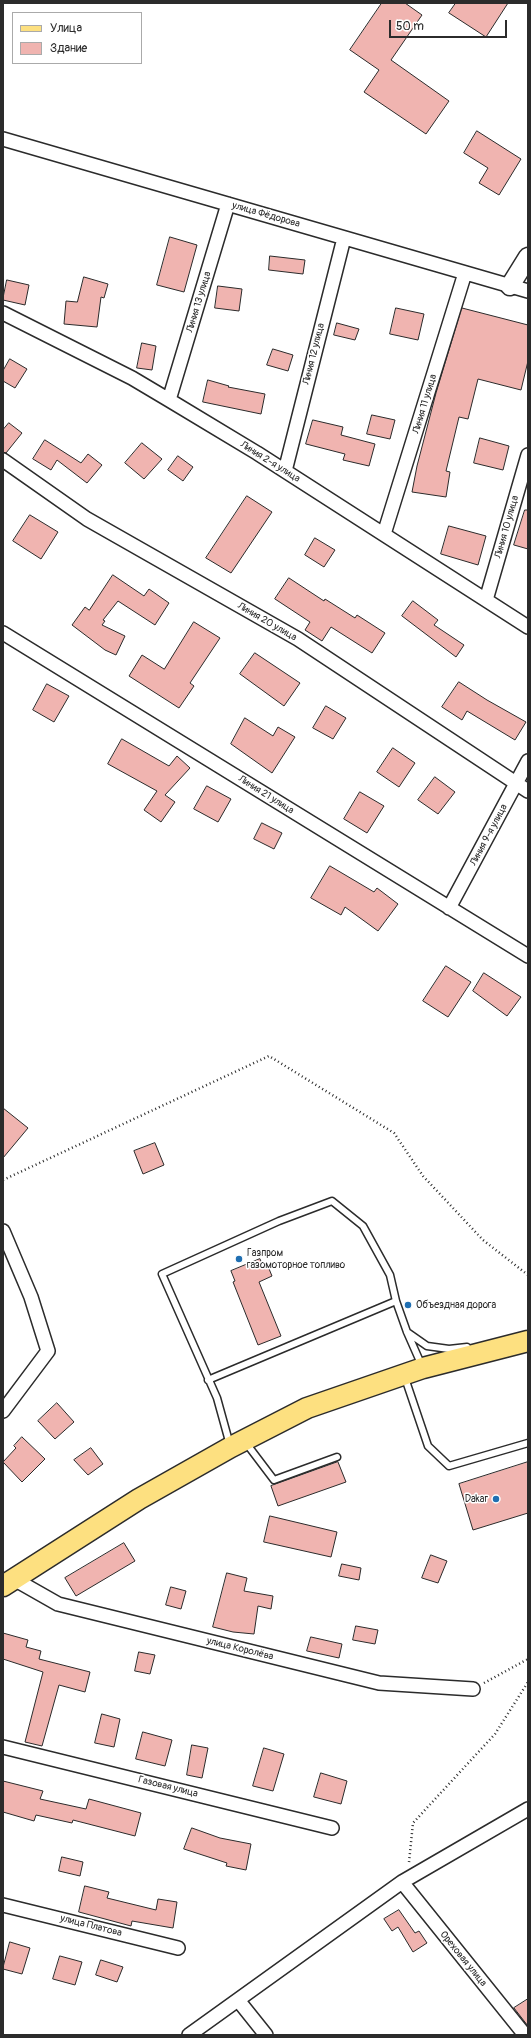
<!DOCTYPE html>
<meta charset="utf-8">
<style>
body{margin:0}
#map{position:relative;width:531px;height:2038px;overflow:hidden;background:#fff;font-family:Pangolin,sans-serif}
canvas{display:block}
.frame{position:absolute;inset:0;border:4px solid #2b2b2b;pointer-events:none}
.legend{position:absolute;left:12px;top:12px;width:130px;height:52px;box-sizing:border-box;background:#fff;border:1px solid #aaa;margin:0;padding:5px 7px;list-style:none;font-size:12px;color:#2b2b2b}
.legend li{display:flex;align-items:center;gap:8px;height:20px}
.legend b{width:20px;border:1px solid #aaa}
.scale{position:absolute;left:389px;top:20px;width:118px;height:18px;box-sizing:border-box;border:2px solid #2b2b2b;border-top:0;padding-left:5px;font-size:12px;line-height:14px;white-space:nowrap;color:#2b2b2b;-webkit-text-stroke:3px #fff;paint-order:stroke}
</style>
<div id="map">
<canvas width="531" height="2038"></canvas>
<div class="frame"></div>
<ul class="legend">
<li><b style="height:5px;background:#fde080"></b>Улица</li>
<li><b style="height:11px;background:#f0b4b0"></b>Здание</li>
</ul>
<div class="scale">50 m</div>
</div>
<script>
const g = document.querySelector('canvas').getContext('2d');
g.lineJoin = 'round';
function fill(path, color) { g.fillStyle = color; g.fill(path, 'evenodd'); }
function trace(path, color, width, dash) { g.strokeStyle = color; g.lineWidth = width; g.lineCap = dash ? 'butt' : 'round'; g.setLineDash(dash || []); g.stroke(path); }
function drawText(font, color, halo, rows, align = 'center') {
  g.font = font + ' Pangolin,sans-serif'; g.lineWidth = 3; g.setLineDash([]); g.textBaseline = 'middle'; g.strokeStyle = halo; g.fillStyle = color; for (const [text, x, y, turn = 0] of rows) {
    g.save(); g.translate(x, y); g.rotate((+turn || 0) * Math.PI / 180); g.textAlign = isNaN(turn) ? turn : align; if (halo) g.strokeText(text, 0, 0); g.fillText(text, 0, 0); g.restore();
  }
}
const building = new Path2D(`
 M382,3H405L422,15L391,60L449,101L426,134L364,92L379,70L350,50Z
 M456,3H508L486,37L449,13Z
 M477,131L521,159L499,195L479,183L488,168L464,153Z
 M170,237L197,245L184,292L157,285Z
 M270,256L305,260L303,274L269,270Z
 M84,277L108,284L104,298L101,297L97,327L64,324L66,301L77,302Z
 M7,280L29,285L25,305L3,300Z
 M218,286L242,289L239,311L215,308Z
 M396,308L424,314L418,340L390,334Z
 M462,308L528,325V361L521,390L478,379L468,419L459,417L446,471L450,472L446,497L412,492L417,466L436,393Z
 M337,323L359,329L355,340L334,335Z
 M142,343L156,346L152,370L137,368Z
 M273,349L293,355L288,371L267,365Z
 M10,359L27,369L15,388L3,381V371Z
 M208,380L229,386L228,387L265,394L261,414L203,402Z
 M372,415L395,420L390,439L367,434Z
 M313,420L343,427L341,435L375,444L369,466L343,460L345,454L306,444Z
 M9,423L22,433L6,453L3,452V430Z
 M480,438L509,446L503,470L474,463Z
 M45,440L81,463L88,454L102,465L87,483L57,460L51,470L33,459Z
 M142,443L162,459L144,479L125,463Z
 M178,456L193,467L183,481L168,470Z
 M247,496L272,512L231,573L206,558Z
 M525,510H528V549L514,545Z
 M30,515L58,532L41,559L13,541Z
 M449,526L486,536L478,565L441,554Z
 M315,538L335,550L324,567L305,555Z
 M113,575L144,596L149,589L169,603L155,625L118,601L103,620L105,621L102,625L125,636L116,655L105,650L72,625L85,607L89,610Z
 M289,578L324,601L325,599L355,618L357,615L385,633L372,653L331,627L322,641L305,630L310,622L275,599Z
 M413,601L438,620L434,625L464,645L456,657L402,616Z
 M194,622L220,638L190,683L194,686L179,708L129,676L142,655L164,669Z
 M255,653L300,683L284,706L240,674Z
 M459,682L487,700L526,722L515,740L467,711L462,720L442,707Z
 M47,684L69,696L54,722L33,710Z
 M326,706L346,718L333,739L313,728Z
 M245,718L273,736L278,727L295,737L272,773L231,744Z
 M122,739L169,766L177,756L190,768L165,795L175,802L161,822L144,810L157,791L108,764Z
 M393,748L415,763L399,787L377,772Z
 M435,777L455,792L438,814L418,800Z
 M207,786L231,799L218,822L194,809Z
 M360,792L384,806L367,833L344,819Z
 M262,823L282,833L274,849L254,839Z
 M330,866L374,892L377,888L398,904L378,931L345,907L341,915L311,898Z
 M446,966L471,982L448,1017L423,1001Z
 M484,973L521,997L507,1016L473,991Z
 M3,1108L28,1128L3,1158Z
 M155,1143L164,1165L143,1174L134,1151Z
 M260,1259L263,1266L267,1264L272,1276L259,1282L281,1336L258,1345L233,1282L235,1281L231,1271Z
 M57,1403L74,1422L55,1439L38,1421Z
 M22,1437L45,1459L22,1482L3,1462L16,1448L14,1446Z
 M91,1448L103,1464L88,1475L74,1460Z
 M338,1462L346,1482L278,1506L271,1486Z
 M528,1462V1513L473,1530L459,1484Z
 M270,1516L337,1532L331,1557L264,1542Z
 M124,1543L135,1561L76,1596L65,1578Z
 M431,1555L447,1561L438,1583L422,1578Z
 M342,1564L361,1568L359,1580L339,1576Z
 M227,1573L247,1578L244,1591L273,1596L271,1609L258,1606L254,1634L233,1632L213,1627Z
 M171,1587L186,1591L181,1609L166,1605Z
 M356,1626L378,1630L375,1644L353,1640Z
 M3,1633L28,1640L26,1647L41,1651L39,1659L90,1672L85,1692L59,1685L42,1746L25,1742L43,1672L3,1659Z
 M311,1637L342,1644L339,1658L307,1651Z
 M139,1652L155,1655L150,1674L135,1671Z
 M102,1714L120,1719L114,1747L95,1743Z
 M143,1732L172,1740L165,1766L136,1759Z
 M192,1745L208,1748L202,1778L187,1775Z
 M264,1748L284,1754L273,1791L253,1786Z
 M321,1773L347,1781L341,1804L314,1797Z
 M3,1781L43,1791L40,1799L86,1809L89,1799L141,1813L135,1836L73,1820L72,1823L36,1815L34,1821L3,1812Z
 M192,1828L220,1838L251,1844L246,1870L226,1866L227,1863L184,1849Z
 M62,1857L83,1862L80,1876L59,1871Z
 M85,1886L109,1892L107,1898L156,1910L158,1899L177,1902L173,1928L132,1921L131,1926L79,1912Z
 M399,1910L415,1933L419,1931L427,1943L413,1952L398,1927L392,1931L384,1919Z
 M10,1942L30,1948L22,1974L3,1969Z
 M60,1956L82,1962L75,1985L53,1979Z
 M101,1960L123,1967L117,1982L96,1975Z
 M528,1999V2026L514,2008Z`);
const path = new Path2D(`
 M3,1180L269,1056L394,1133L423,1176L483,1240L528,1275
 M484,1683L528,1659
 M409,1862L413,1823L495,1734L528,1682`);
const lane = new Path2D(`
 M407,1332L427,1346L449,1349L467,1347
 M405,1378L428,1446L449,1466L528,1443
 M208,1380L396,1301
 M246,1443L274,1480L337,1457
 M230,1445L217,1398L162,1274L279,1221L332,1201L363,1226L390,1275L396,1301L407,1332L422,1366`);
const street = new Path2D(`
 M3,139L528,291
 M3,313L132,378L169,400L257,453L528,627
 M169,400L228,204
 M3,460L87,519L298,639L528,791
 M285,471L344,238
 M384,534L465,273
 M486,600L528,455
 M3,633L528,956
 M449,908L528,761
 M3,1231L31,1297L48,1351L3,1411
 M14,1579L58,1604L379,1683L473,1689
 M3,1747L332,1828
 M402,1882L525,2035
 M3,1905L178,1948
 M238,2000L266,2035
 M189,2035L402,1882L528,1809`);
const secondary = new Path2D(`
 M510,286L528,257`);
const primary = new Path2D(`
 M3,1586L139,1499L231,1447L307,1408L423,1368L528,1341`);
const markers = [
 [239,1259,4,"#1f6fb2"],
 [408,1305,4,"#1f6fb2"],
 [496,1499,4,"#1f6fb2"]
];
const streetNames = [
 ["улица Фёдорова",266,215,16],
 ["Линия 13 улица",199,302,-73],
 ["Линия 12 улица",314,354,-76],
 ["Линия 11 улица",425,404,-73],
 ["Линия 2-я улица",270,462,32],
 ["Линия 10 улица",507,527,-74],
 ["Линия 20 улица",267,622,30],
 ["Линия 21 улица",266,795,32],
 ["Линия 9-я улица",489,835,-62],
 ["улица Королёва",240,1649,14],
 ["Газовая улица",168,1787,14],
 ["улица Платова",91,1926,14],
 ["Ореховая улица",463,1959,51]
];
const poiNames = [
 ["Газпром",247,1253],
 ["газомоторное топливо",247,1265],
 ["Объездная дорога",416,1305],
 ["Dakar",488,1499,"right"]
];
fill(building, '#f0b4b0');
trace(building, '#2b2b2b', 1);
trace(lane, '#2b2b2b', 9);
trace(street, '#2b2b2b', 16);
trace(secondary, '#2b2b2b', 21);
trace(primary, '#2b2b2b', 23);
trace(path, '#2b2b2b', 2.5, [1, 3]);
trace(lane, '#fff', 6);
trace(street, '#fff', 13);
trace(secondary, '#fff', 18);
trace(primary, '#fde080', 20);
for (const [x, y, r, color] of markers) { const dot = new Path2D(); dot.arc(x, y, r, 0, 2 * Math.PI); g.fillStyle = color; g.fill(dot); trace(dot, '#fff', 1.5); }
drawText('10px', '#2b2b2b', '#fff', streetNames);
drawText('10px', '#2b2b2b', '#fff', poiNames, 'left');
</script>
